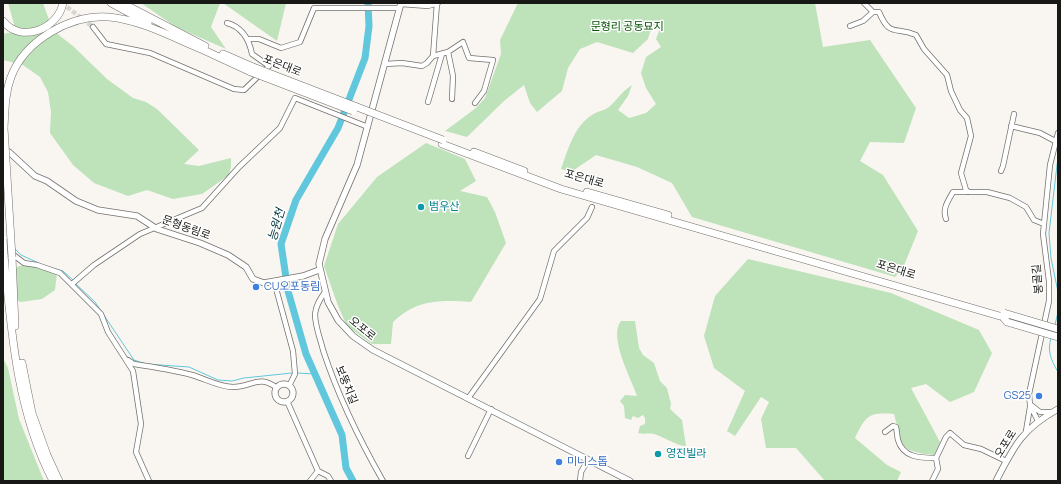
<!DOCTYPE html>
<meta charset="utf-8">
<style>
body{margin:0}
#map{position:relative;width:1061px;height:484px;overflow:hidden;background:#f9f6f1;font-family:Manrope,sans-serif}
canvas{display:block}
.frame{position:absolute;inset:0;border:4px solid #181816;pointer-events:none}
</style>
<div id="map">
<canvas width="1061" height="484"></canvas>
<div class="frame"></div>
</div>
<script>
const g = document.querySelector('canvas').getContext('2d');
g.lineJoin = 'round';
function fill(path, color) { g.fillStyle = color; g.fill(path, 'evenodd'); }
function trace(path, color, width, dash) { g.strokeStyle = color; g.lineWidth = width; g.lineCap = dash ? 'butt' : 'round'; g.setLineDash(dash || []); g.stroke(path); }
function drawText(font, color, halo, rows, align = 'center') {
  g.font = font + ' Manrope,"Noto Sans KR",sans-serif'; g.lineWidth = 3; g.setLineDash([]); g.textBaseline = 'middle'; g.strokeStyle = halo; g.fillStyle = color; for (const [text, x, y, turn = 0] of rows) {
    g.save(); g.translate(x, y); g.rotate((+turn || 0) * Math.PI / 180); g.textAlign = isNaN(turn) ? turn : align; if (halo) g.strokeText(text, 0, 0); g.fillText(text, 0, 0); g.restore();
  }
}
const green = new Path2D(`
 M8,3H43L52,28L60,36L73,46L107,79L133,98L146,102L157,109L199,150L184,164L199,166L231,158V166L229,175L202,194L173,199L147,190L128,196L94,183L73,165L50,133L51,112L48,92L40,77L23,65L3,60V34L16,31Z
 M141,3H220L211,27L226,49L176,27Z
 M223,3H286L277,41Z
 M518,3H815L823,47L870,40L916,108L904,143L870,142L860,161L883,175L918,231L903,268L895,277L692,217L672,183L637,167L596,155L571,172L561,169C568,150 574,126 592,115C597,111 604,111 609,107C617,100 622,91 632,85L628,96L618,110L629,118L646,113L656,104L646,88L641,73L646,57L661,47L656,39L661,26L652,25L648,39L633,53L597,42L580,49L568,68L562,91L537,112L530,103L524,85L504,101L467,137L445,131L476,108L485,98L501,54L500,40Z
 M426,143L465,159L476,181L460,191L487,197L495,212L506,243L471,302C441,300 417,299 393,322L391,344H372L347,326L338,306L324,266L338,224L377,177Z
 M748,259L891,293L979,330L992,353L974,392L950,402L926,384L911,388L940,442L934,455C898,451 903,447 894,414C869,412 866,415 855,438L887,465L901,472L897,481H825L796,448H766L761,419L769,402L761,397L735,436L727,431L745,391L714,368L704,336L715,296Z
 M19,266H35L57,272L55,290L42,299L21,302L3,296V278Z
 M621,321H635L639,348L643,355L654,363L660,381L667,388L671,404L670,409L682,420L686,446C680,447 665,438 657,435C650,432 645,435 638,433L640,426L645,424V418L643,415L638,418L633,416L631,420L625,418L624,406L620,401L625,395L637,396C631,378 608,337 621,321Z
 M3,358L8,368L19,419L44,481H3Z`);
const stream = new Path2D(`
 M1058,157L1049,233L1051,258L1058,292
 M15,249L21,255L41,264
 M46,266L63,271L73,280
 M76,284L95,302L134,360L146,364L189,367L218,380L232,381L244,378L292,373
 M1055,325L1058,312
 M1051,338C1047,351 1051,360 1058,372
 M298,373L314,374`);
const river = new Path2D(`
 M353,481L346,468L342,435L306,354L288,291L281,244L296,200L338,128L365,58L369,26L368,3`);
const minorTunnel = new Path2D(`
 M62,3L93,27`);
const minor = new Path2D(`
 M864,3L873,12H879C890,38 895,26 916,35L924,49L947,75L951,91L960,110L967,118L971,136L961,173L966,190L969,192H987L1010,198L1026,207L1034,220L1044,224
 M401,4L428,6L438,3
 M850,26L863,21L873,12
 M93,27L106,44L150,53L234,89L244,90L269,66L252,54C249,39 242,27 227,23
 M249,39H259L281,48L300,42L314,8H400
 M448,52L453,76L452,99
 M433,56L448,52L463,42L469,58L493,60L484,91L475,103
 M385,64L402,63L422,66L427,63L433,56L437,3
 M428,102L442,54
 M1011,126L1040,133L1055,141
 M1001,171L1003,166L1014,114
 M946,219C942,209 948,201 953,192H967
 M11,253L24,263L37,265L60,273L101,314L108,332L133,371L141,424L136,452L149,481
 M274,281L293,351L295,374L289,386
 M72,284L94,265L140,234L202,208L239,167L280,128L295,98L368,127
 M325,292C320,299 316,305 315,314C315,326 320,338 323,350C338,396 359,439 383,481
 M128,360L134,364C154,367 173,370 192,375C206,379 219,387 233,387C252,387 259,374 277,388
 M469,397L540,299L554,251L587,218L592,207
 M287,401L318,471L310,481
 M1031,405L1040,412H1052
 M1038,421L1030,405L1029,394L1049,301V281L1043,234L1050,165L1058,133
 M1026,431L1030,407
 M885,432L893,426L896,427C897,431 897,436 898,440C903,458 921,458 936,458
 M468,456L491,409
 M318,471L328,476L331,481
 M580,481L581,472L588,460
 M932,481L938,469L936,458L946,437L950,433L964,445L981,449L1006,461`);
const tertiary = new Path2D(`
 M401,3L357,165L325,239L319,264L328,302L338,320L353,336L373,350L630,481
 M3,150L9,152L35,176L47,181L76,201L98,210L137,216L157,229L200,243L228,255L246,267L253,279L264,283L303,276L319,270
 M275 393a9 9 0 1 1 18 0a9 9 0 1 1-18 0Z
 M996,481C1014,446 1022,429 1058,409`);
const trunk = new Path2D(`
 M111,3L148,23
 M122,3L205,46
 M3,21C21,44 58,29 63,3
 M197,47L251,72
 M223,54L253,67
 M4,128C5,110 5,93 11,77C25,40 71,14 109,17C141,20 172,37 201,49
 M442,144L561,189L1003,317
 M474,152L524,171
 M587,192L668,215
 M4,255C11,331 17,412 53,481
 M12,257L15,326
 M22,363L32,413L47,455L59,481`);
const trunkBridge = new Path2D(`
 M253,67L443,140
 M251,72L353,111
 M4,128L12,257
 M3,239L4,255
 M1004,313L1058,329
 M1003,317L1007,322L1058,337`);
const markers = [
 [421,207,4,"#0f9aa8"],
 [256,287,4,"#3f7fe0"],
 [1039,396,4,"#3f7fe0"],
 [658,454,4,"#0f9aa8"],
 [559,462,4,"#3f7fe0"]
];
const parkNames = [
 ["문형리 공동묘지",627,27]
];
const streetNames = [
 ["포은대로",282,66,21],
 ["포은대로",584,179,16],
 ["문형동림로",186,228,20],
 ["포은대로",896,270,17],
 ["봉골길",1038,279,-95],
 ["오포로",362,329,39],
 ["보뚱치길",346,385,68],
 ["오포로",1006,444,-58]
];
const cultureNames = [
 ["범우산",429,207],
 ["영진빌라",666,454]
];
const shopNames = [
 ["CU오포동림",264,287],
 ["GS25",1031,396,"right"],
 ["미니스톱",567,462]
];
const waterNames = [
 ["능원천",277,225,-74]
];
fill(green, '#bee2ba');
trace(stream, '#60c7dc', 1);
trace(river, '#60c7dc', 7);
trace(minorTunnel, '#d7d5d0', 4.5, [4.5, 2]);
trace(minor, '#73716d', 6);
trace(tertiary, '#73716d', 7);
trace(trunk, '#73716d', 8);
trace(minor, '#fff', 4.5);
trace(tertiary, '#fff', 5.5);
trace(trunk, '#fff', 7);
trace(trunkBridge, '#73716d', 8, []);
trace(trunkBridge, '#fff', 7);
for (const [x, y, r, color] of markers) { const dot = new Path2D(); dot.arc(x, y, r, 0, 2 * Math.PI); g.fillStyle = color; g.fill(dot); trace(dot, '#fff', 1.5); }
drawText('11px', '#005000', '#fff', parkNames);
drawText('11px', '#181816', '#fff', streetNames);
drawText('11px', '#0d838f', '#fff', cultureNames, 'left');
drawText('11px', '#366cbe', '#fff', shopNames, 'left');
drawText('italic 12px', '#02363e', '#fff', waterNames);
</script>
